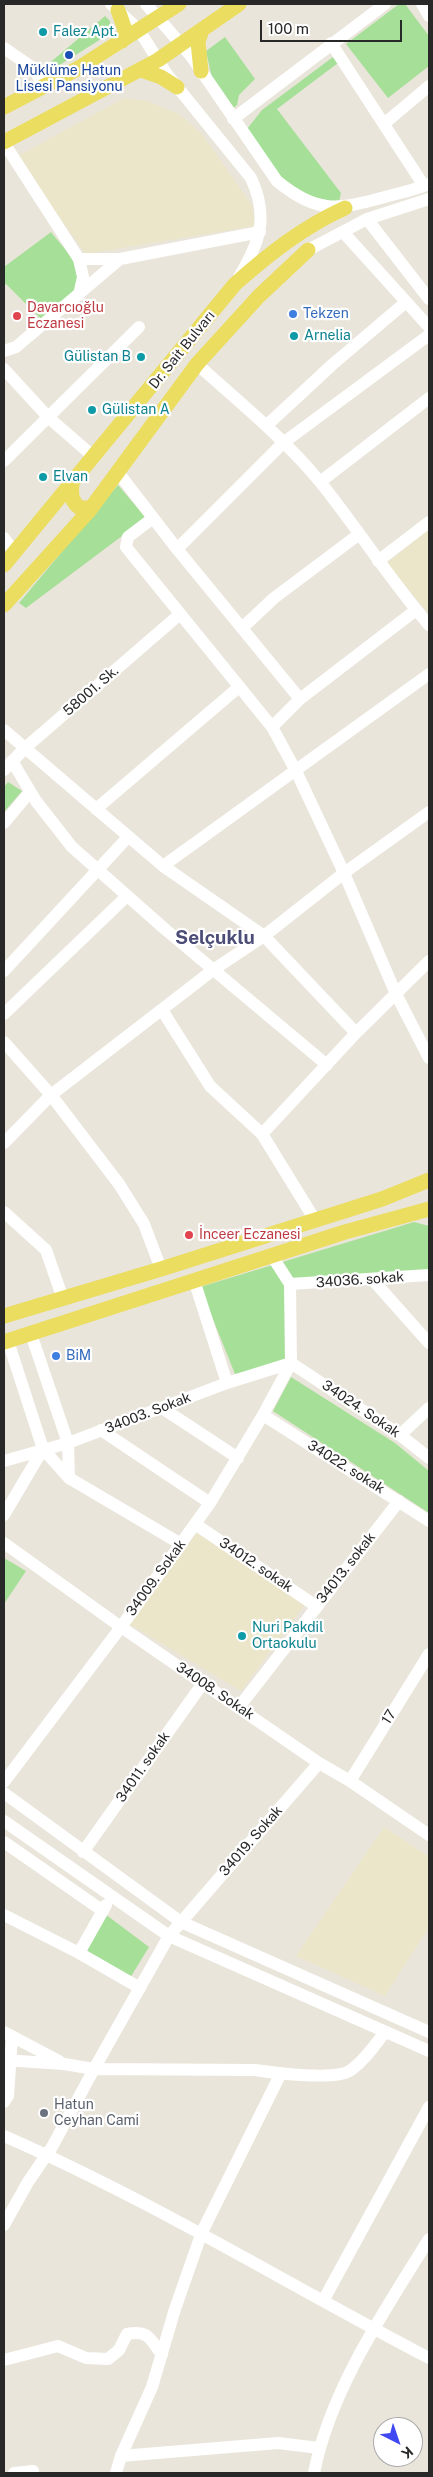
<!DOCTYPE html>
<meta charset="utf-8">
<style>
body{margin:0}
#map{position:relative;width:433px;height:2477px;overflow:hidden;background:#eae5da;font-family:"Public Sans",sans-serif}
canvas{display:block}
.frame{position:absolute;inset:0;border:5px solid #282828;pointer-events:none}
.north{position:absolute;left:373px;top:2417px;width:50px;height:50px;box-sizing:border-box;background:#fff;border:1px solid #a9a9a9;border-radius:50%;rotate:139deg;font-size:14px;font-weight:700;line-height:20px;text-align:center;color:#282828}
.north::after{content:'';display:block;margin:auto;width:18px;height:22px;background:#4048f1;clip-path:polygon(50% 0,100% 100%,50% 72%,0 100%)}
.scale{position:absolute;left:260px;top:20px;width:142px;height:22px;box-sizing:border-box;border:2px solid #282828;border-top:0;padding-left:6px;font-size:15px;line-height:18px;white-space:nowrap;color:#282828;-webkit-text-stroke:4px #fff;paint-order:stroke}
</style>
<div id="map">
<canvas width="433" height="2477"></canvas>
<div class="frame"></div>
<div class="north">K</div>
<div class="scale">100 m</div>
</div>
<script>
const g = document.querySelector('canvas').getContext('2d');
g.lineJoin = 'round';
function fill(path, color) { g.fillStyle = color; g.fill(path, 'evenodd'); }
function trace(path, color, width, dash) { g.strokeStyle = color; g.lineWidth = width; g.lineCap = dash ? 'butt' : 'round'; g.setLineDash(dash || []); g.stroke(path); }
function drawText(font, color, halo, rows, align = 'center') {
  g.font = font + ' "Public Sans",sans-serif'; g.lineWidth = 4.5; g.setLineDash([]); g.textBaseline = 'middle'; g.strokeStyle = halo; g.fillStyle = color; for (const [text, x, y, turn = 0] of rows) {
    g.save(); g.translate(x, y); g.rotate((+turn || 0) * Math.PI / 180); g.textAlign = isNaN(turn) ? turn : align; if (halo) g.strokeText(text, 0, 0); g.fillText(text, 0, 0); g.restore();
  }
}
const education = new Path2D(`
 M124,98L147,101L179,114L202,134L252,205L255,226L86,254L16,157Z
 M429,529V614L387,563Z
 M197,1533L305,1604L241,1691L129,1624Z
 M384,1827L429,1857V1927L385,1996L296,1956Z`);
const green = new Path2D(`
 M399,4H405L429,36V66L388,98L346,44Z
 M105,16L110,21V28L101,39L58,66L50,68L46,66Z
 M225,37L255,79L239,95L237,105L232,109L212,78L206,51Z
 M333,57L338,63L277,109L341,193L339,202C283,195 277,172 247,129L262,110Z
 M51,232C64,249 90,272 73,295C66,304 51,312 41,319L6,284L4,285V267Z
 M118,485L146,518L26,608L19,603Z
 M8,782L22,791L4,812V787Z
 M414,1222L429,1226V1272L290,1284L291,1363L235,1374L200,1287Z
 M291,1377L395,1443L429,1471V1513L273,1411Z
 M4,1558L26,1571L4,1604Z
 M105,1914L149,1947L130,1978L82,1952Z`);
const minor = new Path2D(`
 M111,4L139,30L166,73L251,178C269,217 260,242 239,277
 M146,4L191,56L277,181C317,214 337,210 385,197C399,193 415,190 429,184
 M422,4L429,16
 M331,43L424,186
 M4,48L33,68L43,85
 M233,119L385,4
 M385,123L429,86
 M4,143L79,259L83,277L79,295
 M367,219L429,299
 M343,232L429,327
 M308,250L367,219L429,199
 M79,259H120L260,232
 M4,351L16,347L120,259
 M197,364C239,402 285,439 321,483C358,529 390,580 429,625
 M4,369L49,418L94,457
 M266,426L333,364L406,302
 M4,461L139,327
 M117,471L177,549L300,699
 M320,482L429,398
 M153,518L128,537L126,547L272,727L296,771L344,873L396,994L429,1058
 M4,538L14,552
 M177,549L283,443L429,335
 M378,561L429,522
 M242,628L274,598L358,535
 M272,727L300,699L416,610
 M4,730L163,866L264,936L356,1033
 M12,761L36,801L72,847L166,930L327,1065
 M4,770L25,748L180,614
 M96,809L239,687
 M4,823L30,792
 M163,866L429,674
 M4,971L128,837
 M162,1010L210,1086L262,1134
 M4,1014L127,896
 M4,1042L51,1095L119,1184L144,1224L161,1269
 M4,1143L51,1095L213,970L264,936L344,873L429,812
 M4,1212L46,1250L63,1299
 M315,1220L262,1134L356,1033L429,961
 M372,1279L429,1343
 M194,1280L227,1383
 M290,1284L429,1275
 M31,1334L68,1443L69,1478
 M291,1363L400,1435L429,1458
 M162,1408L238,1458
 M263,1415L429,1521
 M101,1430L210,1503
 M400,1435L429,1408
 M43,1449L69,1478L181,1544
 M4,1461L68,1443L227,1383L291,1363
 M4,1515L43,1449L8,1341
 M195,1524L316,1606
 M4,1543L121,1627L319,1763L350,1781L429,1835
 M239,1707L399,1501
 M350,1781L429,1654
 M4,1782L121,1627L210,1503L263,1415L291,1363L290,1284L272,1256
 M4,1793L181,1922L429,2032
 M4,1821L169,1936L429,2051
 M4,1842L103,1911
 M83,1852L203,1683
 M4,1915L79,1953L140,1988
 M79,1953L106,1905
 M4,2032L59,2061
 M4,2060L64,2064L94,2069L255,2070C275,2073 337,2081 351,2070C365,2060 375,2045 385,2032
 M4,2102L8,2096L12,2037
 M4,2136C151,2200 287,2284 429,2358
 M4,2225L28,2182L52,2147L94,2069L169,1936L319,1763
 M323,2301L429,2107
 M4,2360L58,2346L86,2358L108,2359L119,2350L127,2334C149,2330 150,2339 162,2355
 M121,2456L278,2443L319,2448
 M14,2473L33,2471
 M116,2473L121,2456L152,2387L175,2309L202,2232L281,2073
 M314,2473C330,2390 385,2310 429,2239`);
const major = new Path2D(`
 M118,10L125,30L122,41
 M141,70L161,77L177,87
 M201,71L198,42L202,30
 M4,107L77,69L179,4
 M4,142L158,60L239,4
 M72,483C71,494 71,502 80,508H91
 M4,565L235,284C269,254 303,227 345,208
 M4,605L89,511L197,364L259,296L308,250
 M4,1316L161,1269L382,1199L429,1180
 M4,1342L345,1232L429,1209`);
const markers = [
 [43,32,5,"#0f9aa8"],
 [69,55,5,"#1a4fb4"],
 [293,314,5,"#3f7fe0"],
 [17,316,5,"#e0444e"],
 [294,336,5,"#0f9aa8"],
 [141,357,5,"#0f9aa8"],
 [92,410,5,"#0f9aa8"],
 [43,477,5,"#0f9aa8"],
 [189,1235,5,"#e0444e"],
 [56,1356,5,"#3f7fe0"],
 [242,1636,5,"#0f9aa8"],
 [44,2113,5,"#6b7280"]
];
const cultureNames = [
 ["Falez Apt.",53,32],
 ["Arnelia",304,336],
 ["Gülistan B",131,357,"right"],
 ["Gülistan A",102,410],
 ["Elvan",53,477],
 ["Nuri Pakdil",252,1628],
 ["Ortaokulu",252,1644]
];
const transitNames = [
 ["Müklüme Hatun",69,71],
 ["Lisesi Pansiyonu",69,87]
];
const healthNames = [
 ["Davarcıoğlu",27,308],
 ["Eczanesi",27,324],
 ["İnceer Eczanesi",199,1235]
];
const shopNames = [
 ["Tekzen",303,314],
 ["BiM",66,1356]
];
const streetNames = [
 ["Dr. Sait Bulvarı",182,350,-51],
 ["58001. Sk.",91,691,-41],
 ["34036. sokak",360,1280,-4],
 ["34024. Sokak",361,1409,34],
 ["34003. Sokak",148,1413,-21],
 ["34022. sokak",346,1467,32],
 ["34012. sokak",256,1565,34],
 ["34013. sokak",346,1568,-52],
 ["34009. Sokak",156,1578,-54],
 ["34008. Sokak",215,1691,34],
 ["17",389,1717,-58],
 ["34011. sokak",143,1767,-55],
 ["34019. Sokak",251,1841,-49]
];
const worshipNames = [
 ["Hatun",54,2105],
 ["Ceyhan Cami",54,2121]
];
const districtNames = [
 ["Selçuklu",215,938]
];
fill(education, '#ebe5ca');
fill(green, '#a6df98');
trace(minor, '#fff', 12);
trace(major, '#eadd5f', 15);
for (const [x, y, r, color] of markers) { const dot = new Path2D(); dot.arc(x, y, r, 0, 2 * Math.PI); g.fillStyle = color; g.fill(dot); trace(dot, '#fff', 2); }
drawText('14px', '#0d838f', '#fff', cultureNames, 'left');
drawText('14px', '#164399', '#fff', transitNames);
drawText('14px', '#be3a42', '#fff', healthNames, 'left');
drawText('14px', '#366cbe', '#fff', shopNames, 'left');
drawText('14px', '#282828', '#fff', streetNames);
drawText('14px', '#5b616d', '#fff', worshipNames, 'left');
drawText('bold 19px', '#4b4d76', '#fff', districtNames);
</script>
